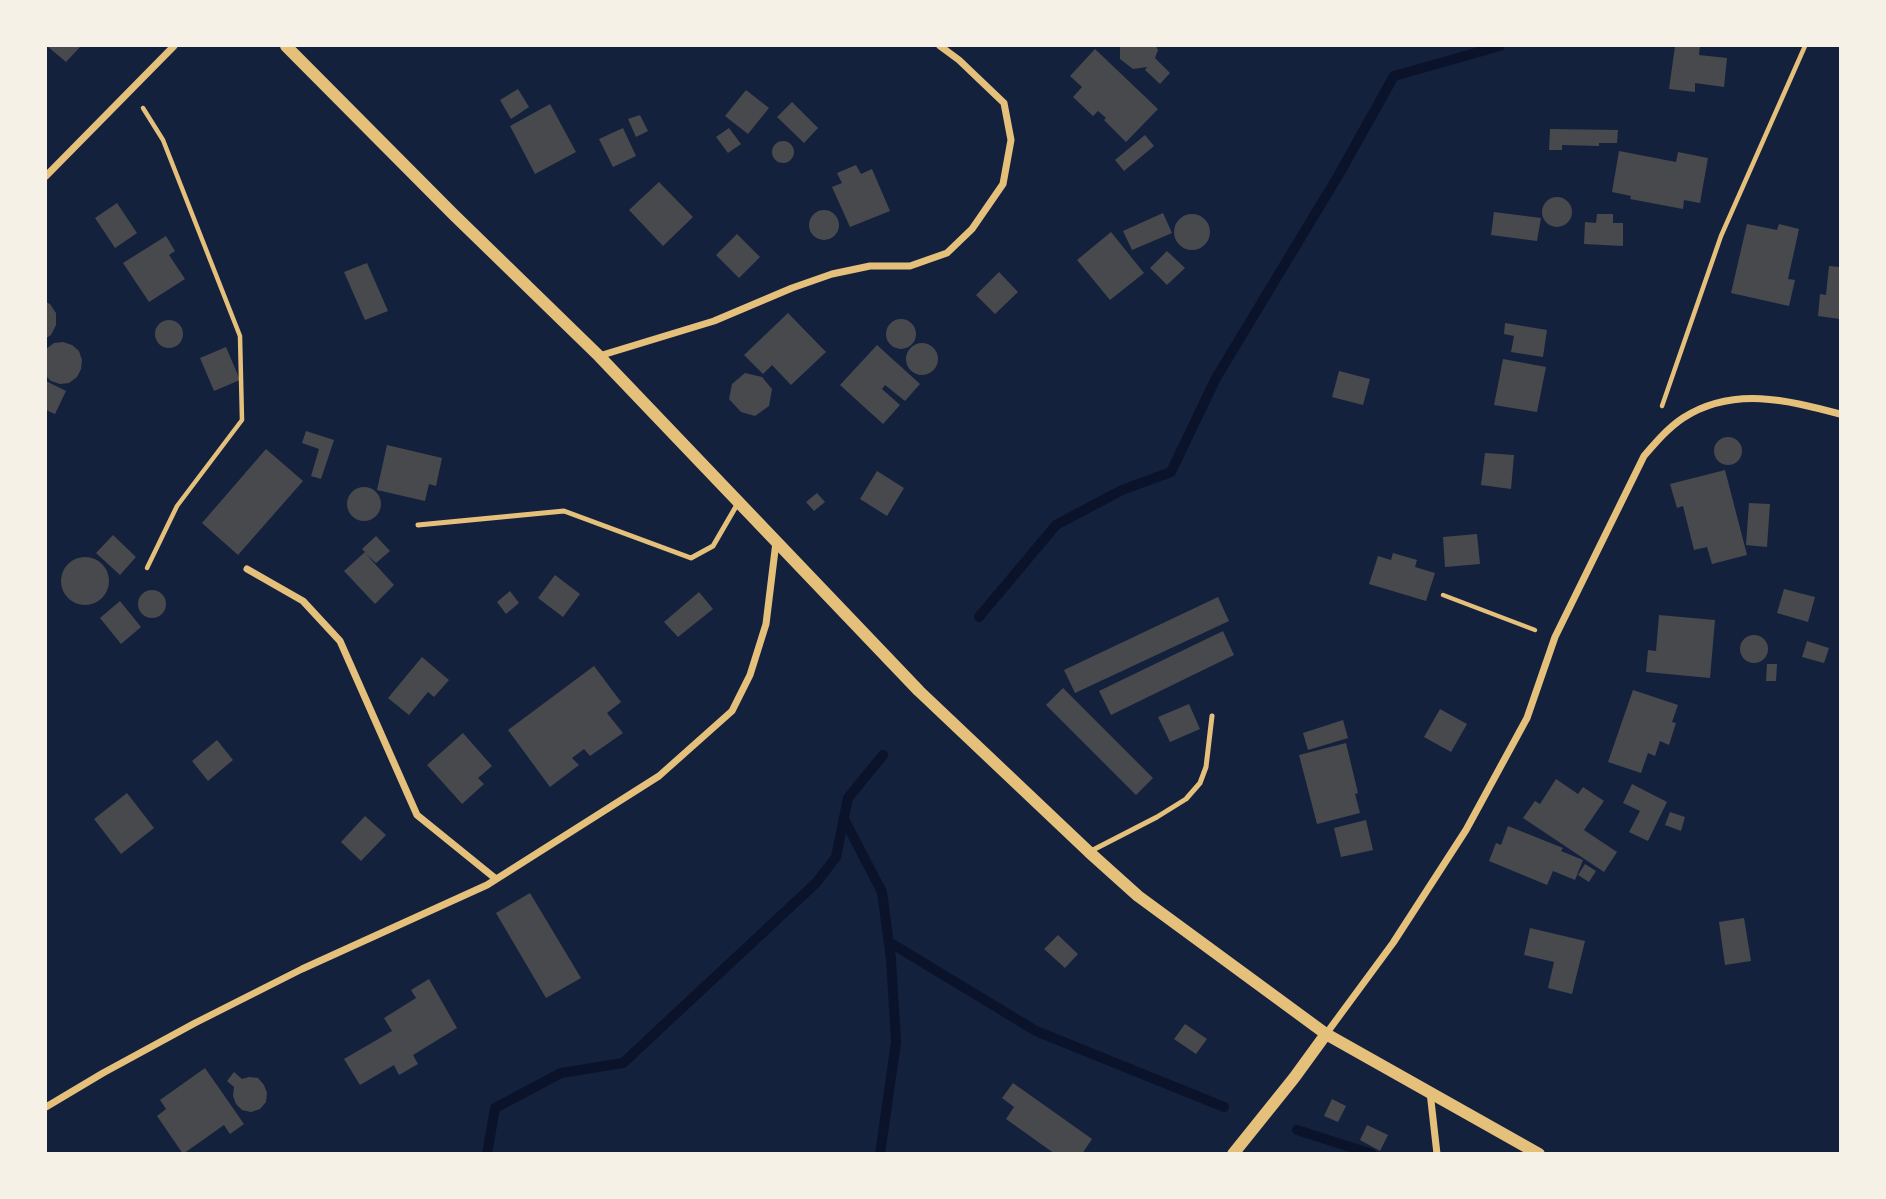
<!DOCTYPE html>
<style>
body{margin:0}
#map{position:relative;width:1886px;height:1199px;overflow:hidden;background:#14213d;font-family:"Space Grotesk",sans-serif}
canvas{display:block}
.frame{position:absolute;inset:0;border:47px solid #f6f1e7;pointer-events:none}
</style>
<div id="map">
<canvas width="1886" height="1199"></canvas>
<div class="frame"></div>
</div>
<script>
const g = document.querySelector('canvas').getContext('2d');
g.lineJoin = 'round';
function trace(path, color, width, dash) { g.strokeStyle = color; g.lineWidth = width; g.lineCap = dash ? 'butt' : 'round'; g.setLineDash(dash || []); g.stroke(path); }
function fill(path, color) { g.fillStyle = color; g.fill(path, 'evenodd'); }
const stream = new Path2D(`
 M979,617L1056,525L1122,490L1171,472L1216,378L1338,176L1394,76L1500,46
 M844,819L882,892L891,959L896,1042L880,1154
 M889,942L1036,1031L1224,1107
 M1297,1130L1372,1154
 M487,1154L495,1108L561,1073L623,1063L816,883L836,857L848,798L883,755`);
const building = new Path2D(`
 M47,46H81L66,62Z
 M1120,46H1156L1158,50L1155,58L1170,73L1160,84L1145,70L1147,67L1133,69L1120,59Z
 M1675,46H1700L1699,55L1727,58L1724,87L1695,83V92L1669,89Z
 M1095,49L1158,109L1126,142L1104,120L1106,118L1098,111L1093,116L1073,97L1082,87L1070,76Z
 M518,89L529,107L511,119L500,100Z
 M746,90L769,108L748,134L725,116Z
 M792,102L818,128L804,143L777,117Z
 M550,104L576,152L535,174L510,126Z
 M640,115L648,131L636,137L628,119Z
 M623,128L636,156L613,167L599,139Z
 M729,128L741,144L728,153L716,137Z
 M1550,129L1618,130L1617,143H1599V146L1562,145V150H1549Z
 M1145,135L1154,146L1124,171L1115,160Z
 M772 152a11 11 0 1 1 22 0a11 11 0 1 1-22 0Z
 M1619,151L1676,162L1678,152L1708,158L1700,203L1684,200L1683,209L1630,199L1631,196L1612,192Z
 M856,165L861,174L872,169L890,211L850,227L832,187L842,183L837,173Z
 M659,182L693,217L663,246L629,210Z
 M1542 212a15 15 0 1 1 30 0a15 15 0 1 1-30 0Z
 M117,203L137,233L115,248L95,218Z
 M809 225a15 15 0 1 1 30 0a15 15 0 1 1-30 0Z
 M1494,212L1541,218L1537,241L1491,235Z
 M1163,213L1172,233L1132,250L1123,231Z
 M1174 232a18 18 0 1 1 36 0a18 18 0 1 1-36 0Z
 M1597,214H1613V223H1623V246L1584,244L1585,222L1596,223Z
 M1747,224L1777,230L1779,224L1799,229L1788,279L1795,280L1789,306L1731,293Z
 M1111,232L1144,273L1110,300L1077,260Z
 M737,234L760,257L739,278L716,255Z
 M166,236L175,251L169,255L185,279L149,302L123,263Z
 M1167,251L1185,268L1167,285L1150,268Z
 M367,263L388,311L365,320L344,272Z
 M1829,266L1840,267V319L1818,316L1820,294L1826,295Z
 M999,272L1018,292L995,314L976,295Z
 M46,302L50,304L56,313V325L51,335L46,338Z
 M788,313L826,352L791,385L772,365L763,374L744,355Z
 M886 334a15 15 0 1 1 30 0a15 15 0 1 1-30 0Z
 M155 334a14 14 0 1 1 28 0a14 14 0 1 1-28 0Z
 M1505,323L1547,330L1543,357L1511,352L1514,336L1504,334Z
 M63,342L72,345L79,351L82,360L81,369L77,377L69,383L60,384L51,381L46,376V349L54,343Z
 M906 359a16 16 0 1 1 32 0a16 16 0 1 1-32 0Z
 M877,345L920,384L905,401L885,385L882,389L900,405L883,424L840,385Z
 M226,347L240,380L214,391L200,358Z
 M1503,359L1546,367L1537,412L1494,405Z
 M1339,371L1370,379L1363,405L1332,397Z
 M745,373L762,377L772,389L769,406L755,416L741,412L729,399L732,384Z
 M46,381L66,391L55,414L46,410Z
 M306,431L334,440L321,479L311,476L319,449L302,443Z
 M1714 451a14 14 0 1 1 28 0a14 14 0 1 1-28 0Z
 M387,445L442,458L436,486L429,484L425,501L377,490Z
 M266,449L303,481L238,555L202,523Z
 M1485,453L1514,455L1511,489L1481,485Z
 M1725,470L1747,555L1712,564L1707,547L1694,550L1683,506L1677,508L1670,484Z
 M877,471L904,488L887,516L860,499Z
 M347 504a17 17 0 1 1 34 0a17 17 0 1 1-34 0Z
 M817,493L825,502L814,511L806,502Z
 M1749,503L1770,504L1767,547L1746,545Z
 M1477,534L1480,564L1445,567L1443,537Z
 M113,535L136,557L120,575L96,553Z
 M376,536L390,551L376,563L366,554L394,585L375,604L344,571L365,552L362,549Z
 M1393,553L1417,560L1415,567L1435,573L1426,601L1369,584L1378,556L1391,560Z
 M61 581a24 24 0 1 1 48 0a24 24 0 1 1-48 0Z
 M555,575L580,594L563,617L538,598Z
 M1784,589L1815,597L1808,622L1777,613Z
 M138 604a14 14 0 1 1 28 0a14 14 0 1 1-28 0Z
 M510,591L519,603L506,614L497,602Z
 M699,592L713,609L678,637L664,622Z
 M1218,597L1229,621L1075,693L1064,670Z
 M120,601L141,627L121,644L100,618Z
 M1659,615L1715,620L1710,678L1646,672L1648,650L1656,651Z
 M1223,631L1234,655L1111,715L1099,691Z
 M1740 649a14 14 0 1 1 28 0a14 14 0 1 1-28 0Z
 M1807,641L1829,648L1824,663L1802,657Z
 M422,657L449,680L434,697L428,692L409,715L388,698Z
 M1767,664H1777L1776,681H1766Z
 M594,666L621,702L607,713L623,733L590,756L584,749L572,758L579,765L550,787L508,730Z
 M1063,688L1153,778L1136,795L1046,705Z
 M1633,690L1678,705L1672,722L1676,723L1669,745L1660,741L1655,756L1648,753L1641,773L1608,762Z
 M1189,704L1200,729L1170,742L1158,717Z
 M1440,709L1467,724L1451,752L1424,737Z
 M1343,720L1348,738L1308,750L1303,733Z
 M463,733L492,766L478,778L484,784L462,804L427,765Z
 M217,740L233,760L208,781L192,761Z
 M1346,743L1358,793L1355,794L1360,813L1317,824L1299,755Z
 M1556,779L1578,794L1583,787L1604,801L1584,830L1617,852L1604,872L1523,818L1535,801L1540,804Z
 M1632,784L1667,802L1648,841L1629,832L1640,811L1623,803Z
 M127,793L154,828L121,854L94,819Z
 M1670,812L1685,817L1681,831L1665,825Z
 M365,816L386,835L361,861L341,842Z
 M1366,820L1373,850L1341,857L1334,828Z
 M1508,826L1563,848L1561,851L1583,860L1575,880L1553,871L1547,885L1489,861L1496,843L1501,845Z
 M1585,864L1596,871L1589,882L1578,875Z
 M530,893L581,978L546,998L496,913Z
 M1744,918L1751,961L1725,965L1719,922Z
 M1530,928L1585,941L1572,994L1548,988L1554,962L1524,955Z
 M1058,935L1078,954L1065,968L1044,949Z
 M429,979L457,1028L413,1055L418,1064L399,1075L394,1065L360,1085L344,1059L392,1031L384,1018L416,998L411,990Z
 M1185,1024L1207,1039L1196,1054L1174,1039Z
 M205,1068L244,1124L230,1134L224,1125L183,1154L157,1116L166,1109L160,1100Z
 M234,1072L242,1079L249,1077L258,1078L264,1085L267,1093L266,1102L260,1109L251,1112L242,1110L236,1104L233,1096L234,1087L227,1081Z
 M1013,1083L1092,1139L1082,1154H1055L1006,1119L1014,1107L1002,1098Z
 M1332,1099L1346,1106L1338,1122L1324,1116Z
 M1367,1125L1388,1135L1380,1151L1360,1140Z`);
const path = new Path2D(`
 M143,108L163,140L240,336L242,420L177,506L147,568
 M1662,406L1721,236L1805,46
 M1443,595L1535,630`);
const service = new Path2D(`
 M418,525L564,511L691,558L713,546L738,503
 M1089,852L1157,817L1186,799L1200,783L1206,767L1212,716`);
const minor = new Path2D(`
 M46,176L174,46
 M599,356L714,321L792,288L832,274L870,266H910L947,253L972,229L1003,184L1011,140L1004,103L959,60L940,46
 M247,569L303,601L340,641L417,815L496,879
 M1326,1034L1393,943L1466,830L1527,718L1555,637L1644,456C1656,442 1668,428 1683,418C1733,386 1787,400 1840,414
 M1430,1092L1437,1154
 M46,1107L103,1073L195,1023L302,969L487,885L659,776L732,711L750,675L766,624L776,542`);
const tertiary = new Path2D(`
 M286,46L453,214L599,356L919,691L1089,852L1138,896L1326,1034L1539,1154
 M1233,1154L1294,1078L1326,1034`);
trace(stream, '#0b132b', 10);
fill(building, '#48494c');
trace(path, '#e5c07b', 4.5);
trace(service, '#e5c07b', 5);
trace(minor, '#e5c07b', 7);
trace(tertiary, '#e5c07b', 12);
</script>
